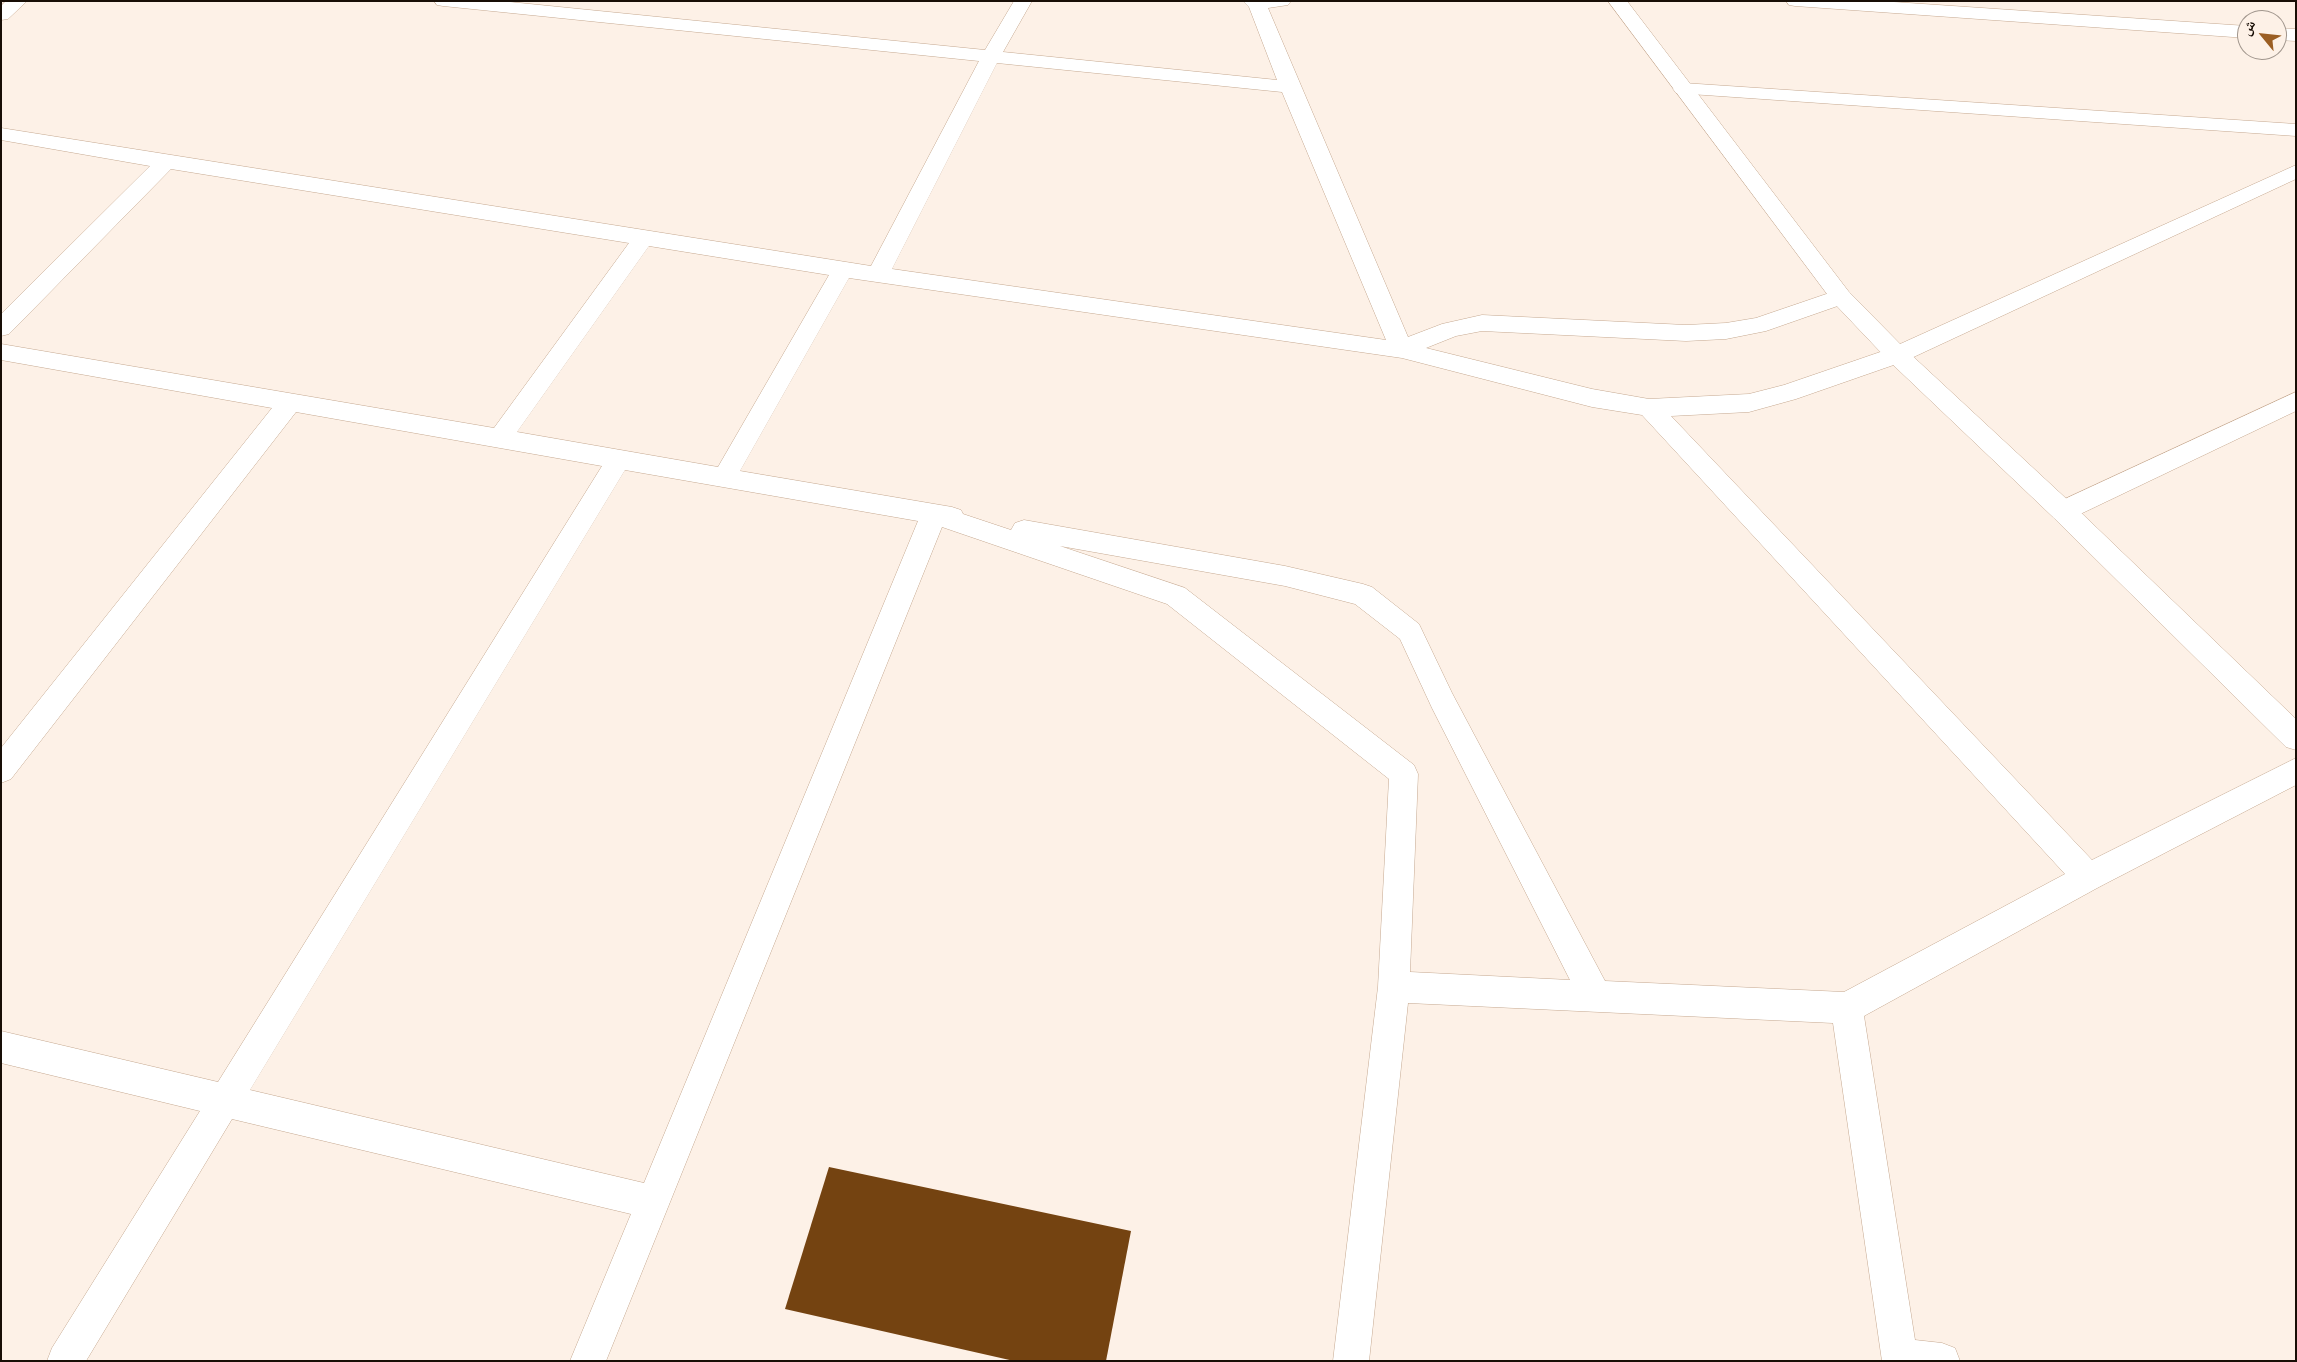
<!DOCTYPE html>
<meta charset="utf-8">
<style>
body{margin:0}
#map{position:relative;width:2297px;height:1362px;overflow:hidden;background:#fdf1e7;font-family:Overpass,"Noto Naskh Arabic",sans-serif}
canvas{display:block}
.frame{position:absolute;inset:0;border:2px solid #180e06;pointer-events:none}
.north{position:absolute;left:2237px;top:10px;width:50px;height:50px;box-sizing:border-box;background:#fdf1e7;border:1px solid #a1968d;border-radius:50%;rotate:298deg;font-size:14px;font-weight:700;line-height:20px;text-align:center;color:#180e06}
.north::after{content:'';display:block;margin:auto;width:18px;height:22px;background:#9b5e23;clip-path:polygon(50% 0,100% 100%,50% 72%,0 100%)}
</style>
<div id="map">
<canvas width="2297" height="1362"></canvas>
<div class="frame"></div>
<div class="north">ش</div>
</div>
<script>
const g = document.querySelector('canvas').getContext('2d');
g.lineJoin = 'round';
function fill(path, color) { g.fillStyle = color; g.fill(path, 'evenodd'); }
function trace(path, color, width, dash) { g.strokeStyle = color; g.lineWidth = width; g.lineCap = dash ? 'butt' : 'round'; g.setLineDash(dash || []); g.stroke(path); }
const building = new Path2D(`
 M829,1167L1131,1231L1106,1361H1014L785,1309Z`);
const street = new Path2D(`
 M434,1H500L985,50L1014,1H1032L1003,52L1277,80L1249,7L1243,1H1291L1288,5L1268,8L1408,337L1442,324L1482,315L1686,325L1726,323L1756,318L1841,289L1849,292L1852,297L1849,302L1766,331L1726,339L1686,341L1482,331L1456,336L1426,348L1592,389L1649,399L1749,394L1784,385L1889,349L2296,165V179L1905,361L1796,399L1749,412L1671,416L2092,860L2296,758V785L2099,887L1864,1016L1915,1340L1942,1343L1955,1348L1960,1361H1882L1833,1023L1408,1003L1369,1361H1333L1378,987L1389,779L1167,604L942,527L606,1361H570L631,1214L232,1119L86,1361H47L52,1348L200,1111L1,1063V1031L218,1082L602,466L296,412L11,779L1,783V748L272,408L1,360V344L494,428L629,243L171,169L9,334L1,336V314L150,166L1,140V128L871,266L979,61L443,6L437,5ZM997,63L1282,92L1386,340L892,269ZM649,246L829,275L718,467L517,432ZM849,278L1402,358L1592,407L1642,415L2065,874L1844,992L1605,981L1452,693L1419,624L1372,587L1363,584L1285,566L1024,520L1015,523L1011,530L963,514L961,510L952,507L740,471ZM625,470L918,521L644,1183L250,1090ZM1060,546L1285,586L1355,604L1400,639L1432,708L1570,980L1410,972L1418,774L1414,765L1185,588Z
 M1786,1H1879L2247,26V38L1795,6L1789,5Z
 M2277,28L2296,29V41L2277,40Z
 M1683,83L2296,124V136L1676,93L1673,89L1676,85Z
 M2296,392V411L2072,518L2063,521L2054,518L2050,511L2054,504Z`);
const secondary = new Path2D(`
 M6,1H27L8,19L1,20V6Z
 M1608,1H1627L1849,292L1905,349L2072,504L2296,719V750L2286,747L2054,518L1889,361L1833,302Z`);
fill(building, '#744311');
trace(street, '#c5a890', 1);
trace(secondary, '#c5a890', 1);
fill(street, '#fff');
fill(secondary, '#fff');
</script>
